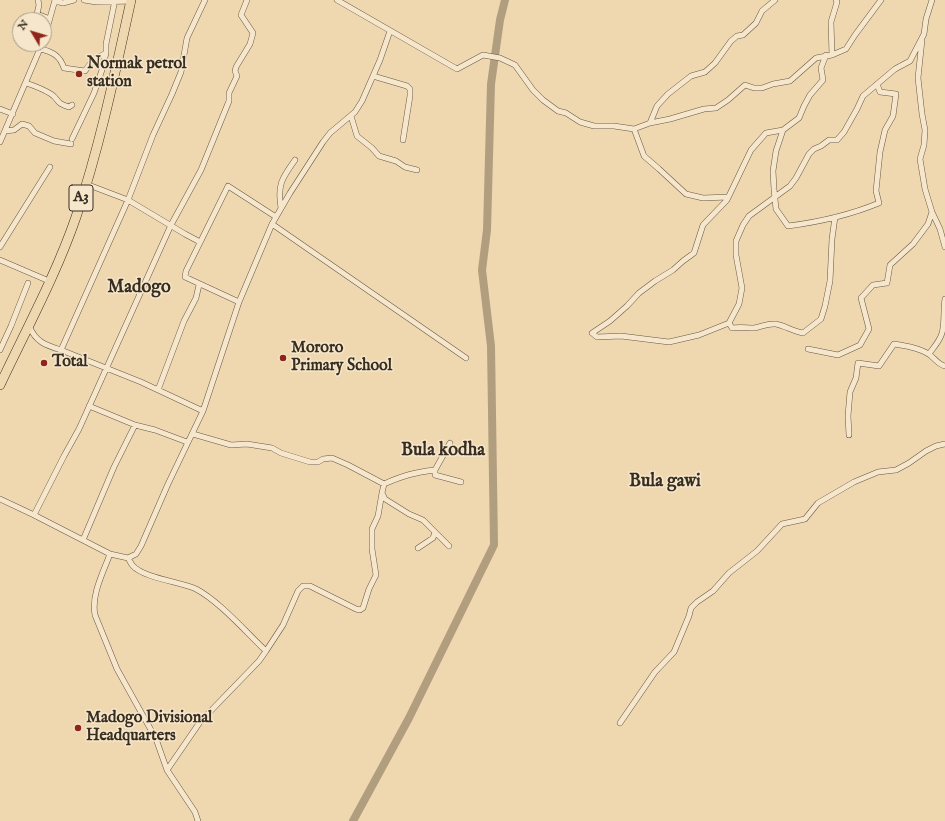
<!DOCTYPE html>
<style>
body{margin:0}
#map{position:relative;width:945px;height:821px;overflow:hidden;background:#efd8b0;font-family:"IM FELL English",serif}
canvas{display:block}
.north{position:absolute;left:12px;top:12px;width:40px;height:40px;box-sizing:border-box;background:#f5e6cc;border:1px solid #a99c87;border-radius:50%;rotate:308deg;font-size:11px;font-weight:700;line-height:16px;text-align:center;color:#382e20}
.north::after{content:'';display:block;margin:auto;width:14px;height:18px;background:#8f2418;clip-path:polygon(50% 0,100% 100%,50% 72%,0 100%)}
</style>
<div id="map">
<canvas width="945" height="821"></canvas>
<div class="north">N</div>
</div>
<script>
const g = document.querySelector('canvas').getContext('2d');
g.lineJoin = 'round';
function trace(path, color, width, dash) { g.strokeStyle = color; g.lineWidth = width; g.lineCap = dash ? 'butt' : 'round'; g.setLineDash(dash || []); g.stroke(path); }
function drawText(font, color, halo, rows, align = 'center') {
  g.font = font + ' "IM FELL English",serif'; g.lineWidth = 3; g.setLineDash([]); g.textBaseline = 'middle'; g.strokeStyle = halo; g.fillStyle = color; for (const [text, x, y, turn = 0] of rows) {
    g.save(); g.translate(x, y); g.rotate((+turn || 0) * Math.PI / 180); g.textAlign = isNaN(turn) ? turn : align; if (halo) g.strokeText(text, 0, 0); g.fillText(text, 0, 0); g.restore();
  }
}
const river = new Path2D(`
 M353,821L409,718L494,545L491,346L482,270L487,230L491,84L500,20L505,0`);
const street = new Path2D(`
 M38,0L39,5L37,14L50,19
 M84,0L96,2L131,1
 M337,0L457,69L483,55L500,58L515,65L533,90L543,100L558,111L566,113L580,122L594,126H614L634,129L650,123L657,106L668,94L691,76L705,72L715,63L731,41L737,36L743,35L756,23L762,11L775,0
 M55,1L63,3L74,0
 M44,39L55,0
 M922,40L918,78L922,114L925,130L924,145L920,159L925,189L932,212L940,229L945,247
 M41,49C53,52 60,56 64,68L85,71C90,62 97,58 106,53
 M826,55L821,68L823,80L810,95L804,106L799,118L783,130L766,133L751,150L727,200L703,225L694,253L683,261L673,270L655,281L639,293L627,306L610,321L592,333L597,337L621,336L669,342L699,335L729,323L739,304L742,288L736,255V241L743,225L749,216L790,186L796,178L809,154L814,149L821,146L829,140H837L844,132L857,109L863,96L895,69L910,61L924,34L926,19L932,0
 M832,55L846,49L855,35L881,0
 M373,76L407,86L410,89V96L403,140
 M26,83C35,86 43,89 51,94C60,100 55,103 69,107L72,105
 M0,109L13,114
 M351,116L357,136L372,148L379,156L396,161L405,167L417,170
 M650,123L670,119L704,109L716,108L728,100L745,85L754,88H762L773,84L790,81L816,58L832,55L831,22L837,2L836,0
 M634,129L644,156L659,169L686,194L703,198L728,197
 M783,130L776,151L773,171L774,189L776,209L788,226C819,222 850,215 879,203L876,191L880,152L885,130L893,116L896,94L880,92L877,84
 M5,131L14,130L22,124L29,126L35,133L54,141L71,144
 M72,139L94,93L102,70L106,53V44L115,0
 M0,142L42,44
 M86,184L128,200L185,234L200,242
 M281,208C277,185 282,178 295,160
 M272,224L466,358
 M0,247L50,167
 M0,260L49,281
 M239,302L185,277L186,271L228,186L276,217
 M729,323L732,328C740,327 747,328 754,328C762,327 767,323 776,324C785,326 793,331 803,333L821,319L825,306L830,281L832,239L835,217
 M29,326C36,342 45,345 61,350
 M808,349L838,355L860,345L869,329L861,298L873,285L887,283L890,265L913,244L928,224L932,212
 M0,350L11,326L28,283
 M929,354C933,348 940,341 942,333C945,323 943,310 945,299
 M158,390L184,321L196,298L199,285
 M89,406L135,425L155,430L187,442
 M203,411L141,382L61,350L128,200L153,135L172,94L181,72L187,38L205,0
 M193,434L231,445L247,444L272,448L281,453L310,462H318L323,459L332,458L348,465L384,484L382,493L385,499L409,514L423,520L449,546
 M849,435L848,416L850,392L856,378L858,363L879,366L894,344C906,346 920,348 930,355C935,359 939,365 945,366
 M435,470V475L461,482
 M384,484C402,476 415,472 435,470L450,443
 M0,499L34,515L110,554L128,558L136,554L141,546L168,484L203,411L239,302L272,224L290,193L323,142L330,133L355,112L362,101L380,60L390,31
 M34,515L64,456L79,429L171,225L201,170L229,101V93L237,76L235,71L236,67L250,44L253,33L241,15L247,0
 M83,540L114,467L135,425
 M418,548L433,538L435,532
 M110,554C103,573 91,595 95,615L117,669L156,739L167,770L195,812L198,821
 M128,558C130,561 131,564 133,566C144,578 181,582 196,589C219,601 246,632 266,651L259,661L200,722L167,770
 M266,651L283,625L298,591L303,586H310L356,609L360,610L363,608L369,589L376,575L372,549V529L378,516L382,493
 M620,723L655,672L674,652L689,616L691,608L697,602L713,591L729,573L757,551L782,524L805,519L818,503L854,482L878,472L896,470L909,463L926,451L936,446L945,444`);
const highway = new Path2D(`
 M0,385C26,330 56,275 76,217C100,146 115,73 131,0`);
const markers = [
 [79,74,4,"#8f2418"],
 [283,358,4,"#8f2418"],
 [44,363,4,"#8f2418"],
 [78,728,4,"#8f2418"]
];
const shields = [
 [81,198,24]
];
const shieldNames = [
 ["A3",81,198]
];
const poiNames = [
 ["Normak petrol",87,65],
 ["station",87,83],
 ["Mororo",291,349],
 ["Primary School",291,367],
 ["Total",52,363],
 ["Madogo Divisional",86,719],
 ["Headquarters",86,737]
];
const quarterNames = [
 ["Madogo",139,288],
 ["Bula kodha",443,451],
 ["Bula gawi",665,482]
];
trace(river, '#b19e7f', 8);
trace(street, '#665844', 6);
trace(highway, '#382e20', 10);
trace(street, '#f5e6cc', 5);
trace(highway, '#efd8b0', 9);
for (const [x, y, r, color] of markers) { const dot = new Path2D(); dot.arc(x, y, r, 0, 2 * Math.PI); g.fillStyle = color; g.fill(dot); trace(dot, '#f5e6cc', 1.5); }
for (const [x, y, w] of shields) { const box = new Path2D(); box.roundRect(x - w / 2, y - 13, w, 26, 3); g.fillStyle = '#f5e6cc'; g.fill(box); trace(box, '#382e20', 1); }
drawText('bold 15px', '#382e20', null, shieldNames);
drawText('bold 16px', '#382e20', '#f5e6cc', poiNames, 'left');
drawText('bold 18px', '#382e20', '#f5e6cc', quarterNames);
</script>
